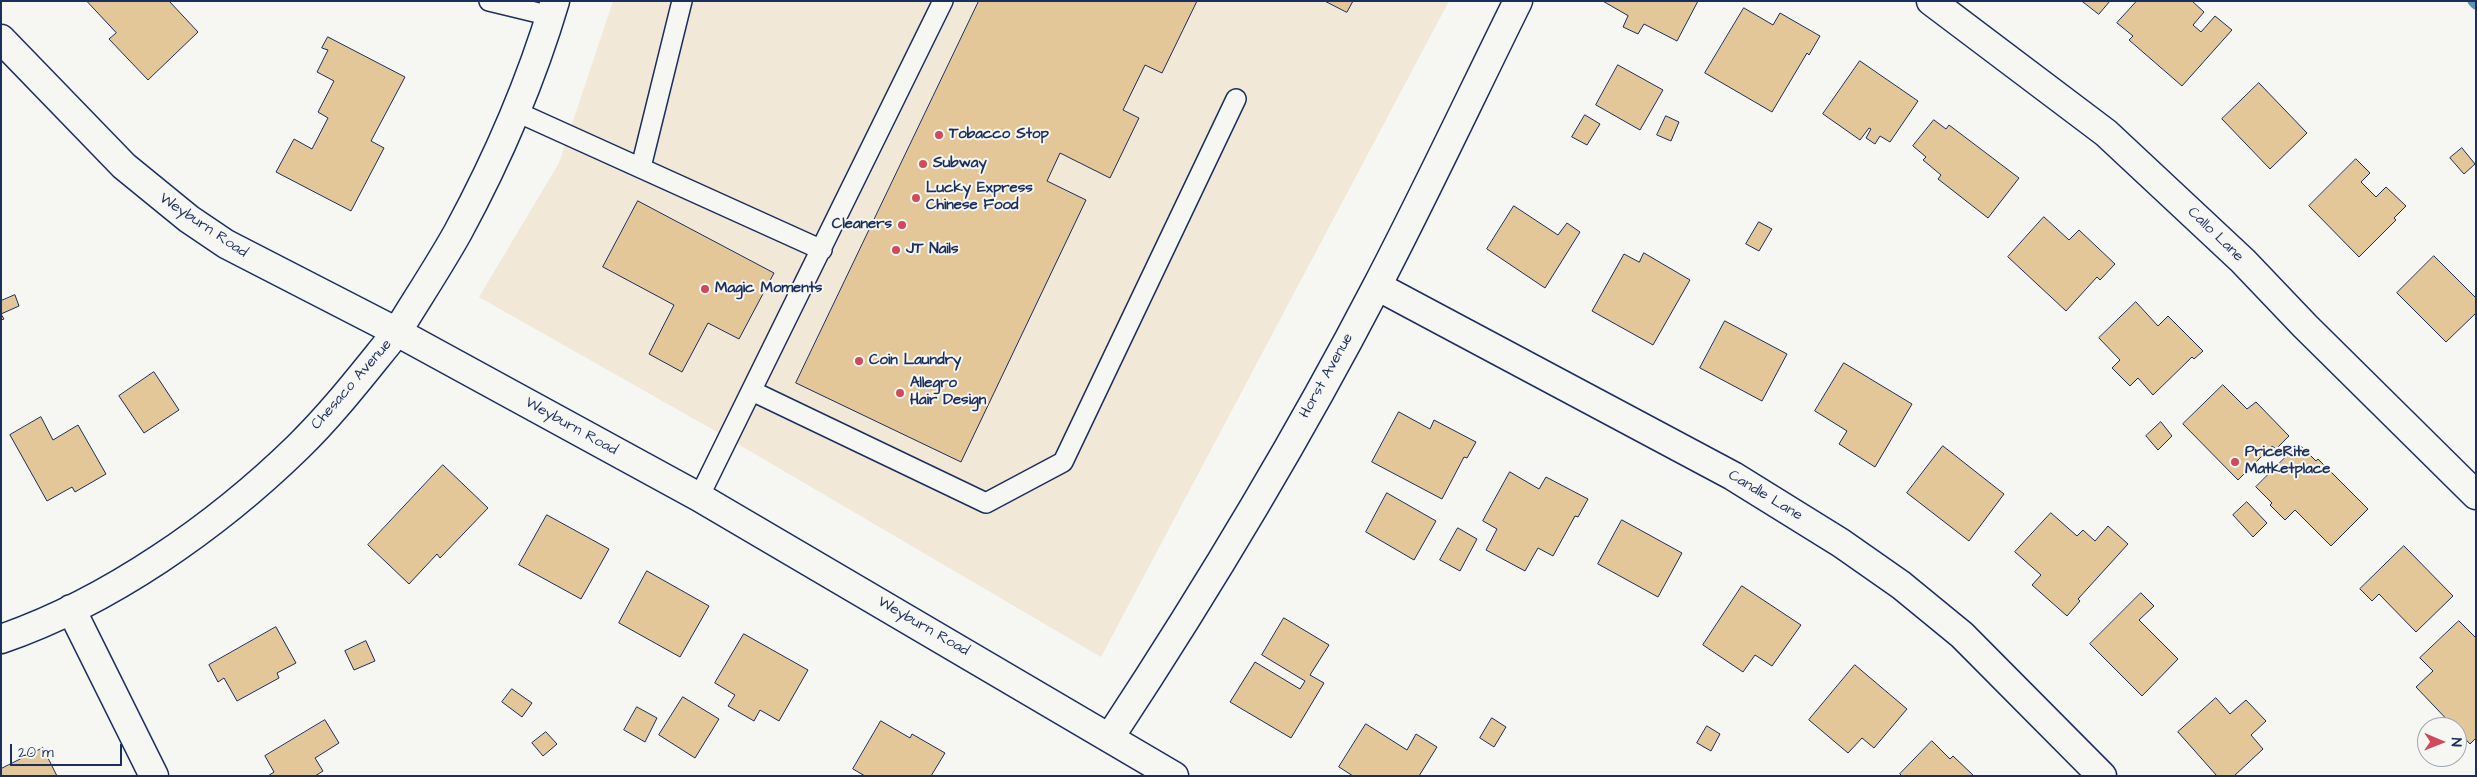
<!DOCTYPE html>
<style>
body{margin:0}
#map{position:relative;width:2477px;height:777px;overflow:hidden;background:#f6f6f2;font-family:"Architects Daughter",sans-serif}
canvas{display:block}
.frame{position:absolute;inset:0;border:2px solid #1b2f5e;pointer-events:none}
.north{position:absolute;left:2417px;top:717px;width:50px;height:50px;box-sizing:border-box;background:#f6f6f2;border:1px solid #9ea6b7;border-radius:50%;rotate:91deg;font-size:14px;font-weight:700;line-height:20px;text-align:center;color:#1b2f5e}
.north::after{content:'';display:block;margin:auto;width:18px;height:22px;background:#d1495b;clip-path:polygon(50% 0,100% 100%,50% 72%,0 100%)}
.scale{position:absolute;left:10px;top:744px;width:112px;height:22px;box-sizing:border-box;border:2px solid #1b2f5e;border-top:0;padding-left:6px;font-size:15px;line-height:18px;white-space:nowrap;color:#1b2f5e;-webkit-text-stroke:4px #f6f6f2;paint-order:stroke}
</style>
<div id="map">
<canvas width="2477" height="777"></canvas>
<div class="frame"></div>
<div class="north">N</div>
<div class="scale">20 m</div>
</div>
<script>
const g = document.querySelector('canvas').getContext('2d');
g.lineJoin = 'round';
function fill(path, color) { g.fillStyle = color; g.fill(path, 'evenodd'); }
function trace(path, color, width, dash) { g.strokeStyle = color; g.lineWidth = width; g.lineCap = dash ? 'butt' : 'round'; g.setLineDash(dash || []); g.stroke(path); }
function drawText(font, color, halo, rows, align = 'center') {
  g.font = font + ' "Architects Daughter",sans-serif'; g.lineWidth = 4; g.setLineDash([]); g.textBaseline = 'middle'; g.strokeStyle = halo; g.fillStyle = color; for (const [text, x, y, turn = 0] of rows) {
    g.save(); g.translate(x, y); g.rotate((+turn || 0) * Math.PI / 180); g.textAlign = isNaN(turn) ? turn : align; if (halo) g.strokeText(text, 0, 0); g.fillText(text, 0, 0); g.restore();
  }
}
const built = new Path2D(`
 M613,1H1449L1101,657L731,440L479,297L559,163Z`);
const stream = new Path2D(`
 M2473,1L2476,4`);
const building = new Path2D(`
 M87,1H169L198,32L148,80L109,39L116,33Z
 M979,1H1197L1162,73L1145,65L1123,110L1139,118L1110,178L1060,153L1047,181L1086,200L961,462L796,383Z
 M1325,1H1353L1347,12Z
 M1603,1H1698L1677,41L1644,24L1638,34L1623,27L1628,16Z
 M2082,1H2110L2099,14Z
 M2137,1H2192L2204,12L2193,25L2201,32L2215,16L2232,30L2182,86L2129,40L2133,36L2117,23Z
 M1744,8L1773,25L1780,13L1820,36L1809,55L1807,53L1772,112L1705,73Z
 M328,37L405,77L371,141L384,148L351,211L276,172L294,139L312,149L328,118L318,112L334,81L317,72L328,50L322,48Z
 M1860,61L1918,101L1890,142L1880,136L1875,144L1866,138L1871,129L1869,128L1860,140L1823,114Z
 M1618,65L1663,90L1640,130L1596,105Z
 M2259,83L2307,133L2270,169L2222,119Z
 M1585,115L1600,124L1587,145L1572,137Z
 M1666,116L1679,122L1671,141L1657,135Z
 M1934,120L1946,129L1949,125L2019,178L1988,218L1938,179L1941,175L1923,160L1926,157L1913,146Z
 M2462,148L2475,164L2464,174L2450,158Z
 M2356,159L2370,173L2361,182L2376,197L2386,187L2406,206L2394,218L2396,220L2359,257L2309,206Z
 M638,201L774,273L739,339L708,323L682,372L649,354L674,305L603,267Z
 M1514,206L1558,235L1567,223L1580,232L1545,288L1487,249Z
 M2044,217L2069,240L2079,230L2115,264L2100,280L2097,277L2066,311L2008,257Z
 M1759,222L1772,229L1759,251L1746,244Z
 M1644,253L1690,280L1653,345L1592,311L1624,254L1639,262Z
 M2434,256L2476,298V313L2446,342L2397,293Z
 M15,295L19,306L1,314L4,319L1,320V301Z
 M2136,302L2158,326L2168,316L2203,351L2194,359L2192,357L2153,395L2138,378L2130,386L2112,368L2120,360L2099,338Z
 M1725,321L1787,354L1762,401L1700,368Z
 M1844,363L1912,404L1875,467L1839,444L1847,431L1815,411Z
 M154,372L179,410L144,433L119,396Z
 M2223,385L2247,409L2256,402L2289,436L2276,449L2272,446L2238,480L2183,424Z
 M1399,412L1430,429L1434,420L1476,442L1467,458L1464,457L1442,499L1372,462Z
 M41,417L53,440L78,425L106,474L75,492L72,487L47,501L10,435Z
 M2161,422L2172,436L2158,450L2146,436Z
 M2299,444L2316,461L2318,459L2368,509L2331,546L2295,510L2285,520L2270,505L2272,503L2256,487Z
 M1943,446L2004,494L1969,541L1907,493Z
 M443,465L488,508L440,558L437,554L409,584L368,545Z
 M1510,472L1539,489L1546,477L1588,499L1578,517L1575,516L1553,556L1538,548L1525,571L1486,550L1497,529L1483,521Z
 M1387,493L1436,521L1414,560L1366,532Z
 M2247,502L2267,523L2253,537L2233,515Z
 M2051,513L2077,536L2083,530L2095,541L2108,526L2128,544L2078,599L2080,601L2067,616L2032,585L2041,575L2015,552Z
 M547,515L609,549L581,599L519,565Z
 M1622,520L1682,553L1658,597L1598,564Z
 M1458,528L1477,539L1460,571L1440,560Z
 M2404,546L2453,596L2416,632L2379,594L2372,601L2360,589Z
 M647,571L709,606L680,657L619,623Z
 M1742,586L1801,625L1772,666L1755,655L1743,672L1703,645Z
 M2141,593L2154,606L2139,620L2178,659L2142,696L2090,644Z
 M1284,618L1329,645L1310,675L1324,683L1291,738L1230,702L1255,662L1300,689L1305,681L1262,655Z
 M2459,621L2476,638V738L2470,744L2457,730V727H2454L2416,687L2433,671L2420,658Z
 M276,627L296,663L277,673L279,678L237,701L224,678L218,682L209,665Z
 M744,634L808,670L779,721L760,710L754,721L728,706L735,695L715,683Z
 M366,641L375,661L354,670L345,651Z
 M1855,665L1907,709L1874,748L1862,738L1848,753L1809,720Z
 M512,689L532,703L522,717L502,702Z
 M683,697L719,719L695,758L659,735Z
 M2216,698L2230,714L2246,700L2266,721L2251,735L2263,749L2234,776H2217L2178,732Z
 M637,707L657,718L645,742L624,730Z
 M1492,718L1506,727L1494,747L1480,738Z
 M325,720L339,743L315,758L323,771L315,776H268L274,772L265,756Z
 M881,721L910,738L912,734L945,753L931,776H865L853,769Z
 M1366,724L1407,750L1416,734L1437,747L1419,776H1353L1339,767Z
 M1707,726L1720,734L1711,751L1697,743Z
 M546,732L557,744L543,756L532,743Z
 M1932,741L1950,759L1953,756L1974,776H1902L1900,774Z
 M43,748L57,776H1V769Z`);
const service = new Path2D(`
 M489,1L551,16
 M517,112L822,250
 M641,167L682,1
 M752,391L986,503L1063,462L1236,99
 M699,497L943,1`);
const minor = new Path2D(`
 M1931,1L2106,133L2243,261L2305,326L2476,495
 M1,39L124,166L189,219L226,244L397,332C365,371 334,412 298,447C217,526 109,602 1,639
 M1377,286L1733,476L1841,543L1901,585L1962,635L2102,776
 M71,609L154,776
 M1110,737C1206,591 1297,440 1377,286C1426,192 1471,96 1518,1`);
const tertiary = new Path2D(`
 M555,1C531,82 498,158 458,232C439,266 417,299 397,332L699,497L1174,776`);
const markers = [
 [939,135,5,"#d1495b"],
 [923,164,5,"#d1495b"],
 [916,198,5,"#d1495b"],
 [902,225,5,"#d1495b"],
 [896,250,5,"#d1495b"],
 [705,289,5,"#d1495b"],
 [859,361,5,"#d1495b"],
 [900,393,5,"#d1495b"],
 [2235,462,5,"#d1495b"]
];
const poiNames = [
 ["Tobacco Stop",949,135],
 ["Subway",933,164],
 ["Lucky Express",926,189],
 ["Chinese Food",926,206],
 ["Cleaners",892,225,"right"],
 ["JT Nails",906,250],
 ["Magic Moments",715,289],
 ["Coin Laundry",869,361],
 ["Allegro",910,384],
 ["Hair Design",910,401],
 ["PriceRite",2245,453],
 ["Matketplace",2245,470]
];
const streetNames = [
 ["Weyburn Road",203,226,34],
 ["Callo Lane",2215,235,44],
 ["Horst Avenue",1327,376,-61],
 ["Chesaco Avenue",352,385,-49],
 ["Weyburn Road",571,427,29],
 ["Candle Lane",1765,496,31],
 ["Weyburn Road",923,627,30]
];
fill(built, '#f1e8d7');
trace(stream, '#6193b7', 11);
fill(building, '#e4c798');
trace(building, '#1b2f5e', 1);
trace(service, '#1b2f5e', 22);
trace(minor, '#1b2f5e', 31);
trace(tertiary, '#1b2f5e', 31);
trace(service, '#f6f6f2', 19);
trace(minor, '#f6f6f2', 28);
trace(tertiary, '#f6f6f2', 28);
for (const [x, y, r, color] of markers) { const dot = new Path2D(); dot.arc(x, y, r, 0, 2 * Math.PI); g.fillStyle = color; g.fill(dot); trace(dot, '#f6f6f2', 2); }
drawText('bold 15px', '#1b2f5e', '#f6f6f2', poiNames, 'left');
drawText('15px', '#1b2f5e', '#f6f6f2', streetNames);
</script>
